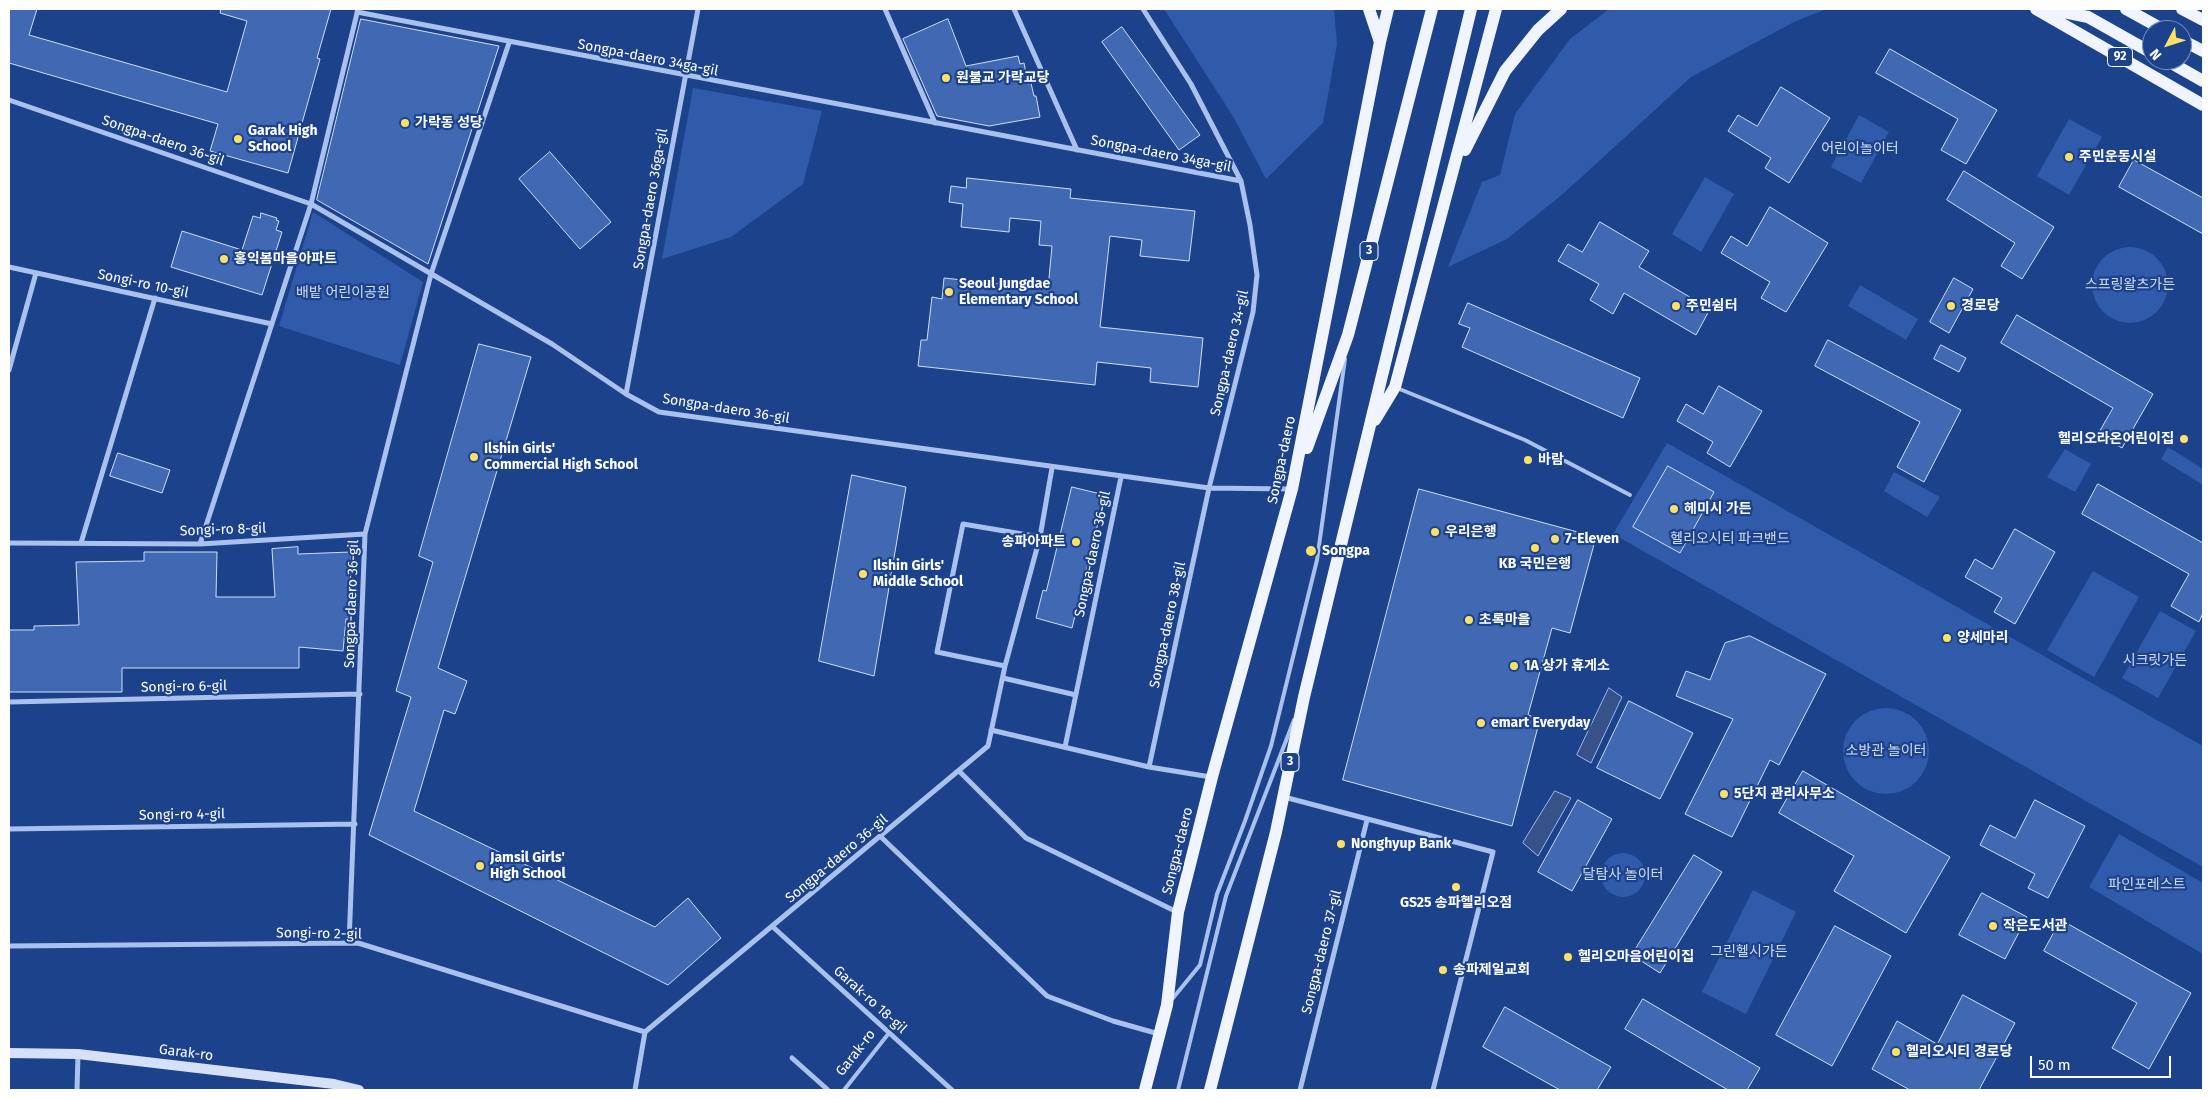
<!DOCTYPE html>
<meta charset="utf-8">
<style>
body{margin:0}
#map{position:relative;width:2212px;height:1099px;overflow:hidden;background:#1d428c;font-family:"Fira Sans",sans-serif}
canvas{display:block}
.frame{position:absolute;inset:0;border:10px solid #fff;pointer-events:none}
.north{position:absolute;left:2142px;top:20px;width:50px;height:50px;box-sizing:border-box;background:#1d428c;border:1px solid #778eba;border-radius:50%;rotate:230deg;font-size:14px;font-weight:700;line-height:20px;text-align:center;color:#fff}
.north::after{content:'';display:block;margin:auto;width:18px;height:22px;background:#fde167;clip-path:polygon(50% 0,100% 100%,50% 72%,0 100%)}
.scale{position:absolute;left:2030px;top:1056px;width:141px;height:22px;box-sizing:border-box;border:2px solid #fff;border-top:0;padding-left:6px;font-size:15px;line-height:18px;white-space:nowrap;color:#fff;-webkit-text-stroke:4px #1d428c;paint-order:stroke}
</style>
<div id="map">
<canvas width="2212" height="1099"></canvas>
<div class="frame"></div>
<div class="north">N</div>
<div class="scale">50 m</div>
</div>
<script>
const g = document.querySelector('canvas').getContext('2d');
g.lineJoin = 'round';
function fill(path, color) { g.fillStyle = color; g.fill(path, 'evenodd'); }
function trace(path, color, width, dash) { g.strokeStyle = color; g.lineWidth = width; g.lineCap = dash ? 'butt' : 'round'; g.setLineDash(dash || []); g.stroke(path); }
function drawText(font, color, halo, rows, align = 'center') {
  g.font = font + ' "Fira Sans","Noto Sans KR",sans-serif'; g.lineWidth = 4.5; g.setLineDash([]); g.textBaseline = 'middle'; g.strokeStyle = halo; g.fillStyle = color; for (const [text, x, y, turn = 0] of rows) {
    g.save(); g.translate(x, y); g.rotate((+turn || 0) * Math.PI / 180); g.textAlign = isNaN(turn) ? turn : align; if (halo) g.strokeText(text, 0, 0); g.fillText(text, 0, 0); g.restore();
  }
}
const green = new Path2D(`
 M1164,9H1334L1337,44L1323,123L1266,179L1234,118Z
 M1609,9H1826L1794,22L1691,77L1564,193L1507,239L1448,267L1482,182L1500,175L1515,114L1570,39Z
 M693,88L822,111L803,184L731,237L662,259Z
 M1859,115L1889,132L1861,183L1831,167Z
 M2069,119L2102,137L2069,195L2037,176Z
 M1705,177L1734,194L1701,252L1672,234Z
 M313,212L423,282L400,365L279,326Z
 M2092 285a38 38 0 1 1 76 0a38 38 0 1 1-76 0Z
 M1860,285L1918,319L1906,340L1848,306Z
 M1667,443L2203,746V867L1613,534Z
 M2168,447L2203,469V485L2161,459Z
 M2065,449L2091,464L2075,492L2047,477Z
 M1894,472L1940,497L1927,517L1884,491Z
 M2093,571L2139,597L2094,677L2047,650Z
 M2160,611L2196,631L2158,698L2122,678Z
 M1843 751a43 43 0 1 1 86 0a43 43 0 1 1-86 0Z
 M2119,834L2203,883V954L2089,887Z
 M1601 875a22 22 0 1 1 44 0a22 22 0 1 1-44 0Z
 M1753,890L1796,912L1746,1014L1702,992Z`);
const water = new Path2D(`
 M1609,688L1622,697L1591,763L1577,755Z
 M1555,791L1571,798L1538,856L1523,843Z`);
const building = new Path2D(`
 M9,9H37L29,35L227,92L247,21L220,13L221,9H331L317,58L320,59L288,173L210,151L218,124L9,63Z
 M361,19L499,46L428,264L317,200Z
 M948,19L966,66L1018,56L1020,64L1024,63L1028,84L1031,83L1034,96H1036L1040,117L989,126L937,116L903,39Z
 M1122,27L1200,135L1179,150L1102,42Z
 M1890,49L1997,110L1966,164L1941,150L1958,119L1876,73Z
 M1781,87L1830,118L1789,183L1765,168L1771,158L1728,131L1738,115L1757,126Z
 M550,152L611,222L580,249L519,179Z
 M2134,160L2203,198V234L2119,187Z
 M1964,171L2054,227L2022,279L2001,266L2015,243L1947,200Z
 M967,178L1071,189L1070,198L1195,211L1189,261L1140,256L1142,240L1110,236L1100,327L1203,338L1198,387L1150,382L1151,368L1097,362L1095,385L918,366L921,340H927L932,297L942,299L944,278L1048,289L1052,246L1039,245L1041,221L1010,218L1009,232L961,227L963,204L949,202L951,186L966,188Z
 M1770,207L1828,243L1786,312L1761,298L1770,282L1721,253L1731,236L1747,246Z
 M261,213L277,218L276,220L279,221L276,230L282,232L262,295L171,267L182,231L242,250L253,216L260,218Z
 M1600,222L1649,251L1639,267L1710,309L1696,335L1624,293L1613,314L1590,300L1599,284L1558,261L1568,244L1582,252Z
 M1954,278L1973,289L1949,333L1930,322Z
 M1468,303L1640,378L1623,418L1462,347L1470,328L1459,324Z
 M2017,315L2153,394L2122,448L2098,434L2113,408L2001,343Z
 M1828,340L1961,410L1924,482L1897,467L1920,422L1815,366Z
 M479,344L531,357L438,668L467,681L455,714L444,710L414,811L655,927L688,898L721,938L668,985L369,835L411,697L396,691L433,562L419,556Z
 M1941,345L1966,358L1959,372L1934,359Z
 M1719,386L1762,411L1730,467L1707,453L1713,442L1677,421L1686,404L1703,414Z
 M118,453L170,470L162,493L110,476Z
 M1668,466L1714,492L1680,553L1633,527Z
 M852,475L906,487L874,676L819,661Z
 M2098,484L2203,543V613L2199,622L2171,606L2189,574L2082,514Z
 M1072,487L1105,495L1072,628L1036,618L1043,590L1046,591Z
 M1419,489L1596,537L1570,633L1552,628L1528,715L1540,719L1512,826L1343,780Z
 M2015,529L2055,552L2015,624L1994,612L2002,598L1965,577L1975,559L1992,569Z
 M298,547V554L351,552L350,619H346L343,651L299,647V668H122V692H9V630H34V626L79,625L76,562L144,561V552H217L216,597H275L272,549Z
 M1750,636L1826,674L1779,765L1770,760L1732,837L1685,814L1733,719L1676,696L1686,671L1710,680L1725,643Z
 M1629,701L1693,733L1660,799L1597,768Z
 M1803,771L1950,857L1906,933L1834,891L1854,856L1779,813Z
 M1578,800L1612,819L1572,891L1538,872Z
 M2035,800L2085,826L2048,898L2028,888L2035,874L1980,845L1990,825L2015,838Z
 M1694,855L1722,872L1660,973L1632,955Z
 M1982,893L2027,917L2005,959L1959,935Z
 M2061,920L2191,993L2149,1069L2112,1048L2137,1003L2044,951Z
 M1835,926L1891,956L1832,1066L1776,1035Z
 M1963,995L2015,1023L1979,1090H1910L1872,1069L1897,1021L1937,1044Z
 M1643,999L1760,1068L1747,1090H1728L1625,1029Z
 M1505,1007L1611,1067L1597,1090H1560L1483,1047Z`);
const lane = new Path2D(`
 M1397,388L1525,440L1630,495
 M1173,998L1200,965L1217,894L1245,821L1271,746L1317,560L1345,359
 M844,1090L889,1033
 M1178,1090L1226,896L1294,720`);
const street = new Path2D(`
 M885,9L935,123
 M1014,9L1077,150
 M1143,9L1191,84L1241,181L1250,225L1257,275L1253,312L1209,488L1149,767
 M357,12L1241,181
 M9,100L311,204L552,344L626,394L659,412L1209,488L1290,489
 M9,267L272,324
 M9,370L36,273
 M626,394L698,9
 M9,543L200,544L365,534
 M81,543L155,298
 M200,544L311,204L358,9
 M1005,666L937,652L963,524L1040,537
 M1003,678L1076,695
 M9,702L360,694
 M991,730L1149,767L1211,777
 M1065,747L1121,477
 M960,772L1026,838L1177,912
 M1284,797L1493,852L1433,1090
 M9,829L355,824
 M881,837L1047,996L1113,1021L1159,1034
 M773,927L952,1090
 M349,943L365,534L431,274L509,43
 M9,946L358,943L645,1032
 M645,1032L988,746L1005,666L1040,537L1052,468
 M792,1058L828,1090
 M77,1090L78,1054
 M635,1090L645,1032
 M1300,1090L1367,820`);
const secondary = new Path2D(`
 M9,1053L78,1054L334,1084L359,1090`);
const primary = new Path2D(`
 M1369,9L1380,42
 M2036,9L2203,105
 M2049,9L2088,17L2152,53
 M2126,9L2164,30
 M2182,9L2203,20
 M2182,40L2203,51
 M2166,60L2203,81
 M1465,150L1505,71L1538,30L1561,9
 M1375,420L1395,387L1496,9
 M1307,448L1348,335L1432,9
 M1145,1090L1167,1005L1178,912L1212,777L1292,489L1380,42L1388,9
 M1210,1090L1276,832L1304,697L1471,9`);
const markers = [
 [946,78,5,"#fde167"],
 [405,123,5,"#fde167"],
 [238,139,5,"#fde167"],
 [2069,157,5,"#fde167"],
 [224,259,5,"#fde167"],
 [949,292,5,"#fde167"],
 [1676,306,5,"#fde167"],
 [1951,306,5,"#fde167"],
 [2184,439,5,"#fde167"],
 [474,457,5,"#fde167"],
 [1528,460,5,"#fde167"],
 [1674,509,5,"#fde167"],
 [1435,532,5,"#fde167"],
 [1555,539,5,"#fde167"],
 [1076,542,5,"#fde167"],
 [1535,548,5,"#fde167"],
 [1311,551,6,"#fde167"],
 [863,574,5,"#fde167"],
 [1469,620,5,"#fde167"],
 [1947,638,5,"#fde167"],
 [1514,666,5,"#fde167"],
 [1481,723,5,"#fde167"],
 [1724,794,5,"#fde167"],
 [1341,844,5,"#fde167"],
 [480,866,5,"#fde167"],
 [1456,887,5,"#fde167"],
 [1993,926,5,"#fde167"],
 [1568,957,5,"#fde167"],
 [1443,970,5,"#fde167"],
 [1896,1052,5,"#fde167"]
];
const shields = [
 [2120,57,25],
 [1369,251,18],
 [1290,762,18]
];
const shieldNames = [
 ["92",2120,57],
 ["3",1369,251],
 ["3",1290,762]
];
const streetNames = [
 ["Songpa-daero 34ga-gil",648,58,11],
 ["Songpa-daero 36-gil",163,141,19],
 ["Songpa-daero 34ga-gil",1161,154,11],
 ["Songpa-daero 36ga-gil",651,199,-80],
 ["Songi-ro 10-gil",143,284,12],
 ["Songpa-daero 34-gil",1230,353,-77],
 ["Songpa-daero 36-gil",726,409,9],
 ["Songpa-daero",1282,460,-78],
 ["Songi-ro 8-gil",223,530,-2],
 ["Songpa-daero 36-gil",1093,554,-78],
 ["Songpa-daero 36-gil",352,604,-88],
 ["Songpa-daero 38-gil",1168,625,-78],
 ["Songi-ro 6-gil",184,687,-1],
 ["Songi-ro 4-gil",182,815,-1],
 ["Songpa-daero",1178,851,-76],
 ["Songpa-daero 36-gil",837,859,-40],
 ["Songi-ro 2-gil",319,934,1],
 ["Songpa-daero 37-gil",1322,952,-76],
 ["Garak-ro 18-gil",870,1000,42],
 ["Garak-ro",186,1053,7],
 ["Garak-ro",856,1053,-52]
];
const poiNames = [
 ["원불교 가락교당",956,78],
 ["가락동 성당",415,123],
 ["Garak High",248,131],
 ["School",248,147],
 ["주민운동시설",2079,157],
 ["홍익봄마을아파트",234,259],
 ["Seoul Jungdae",959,284],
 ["Elementary School",959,300],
 ["주민쉼터",1686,306],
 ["경로당",1961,306],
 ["헬리오라온어린이집",2174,439,"right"],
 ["Ilshin Girls'",484,449],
 ["Commercial High School",484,465],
 ["바람",1538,460],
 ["헤미시 가든",1684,509],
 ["우리은행",1445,532],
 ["7-Eleven",1565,539],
 ["송파아파트",1066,542,"right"],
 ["Songpa",1322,551],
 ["KB 국민은행",1535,564,"center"],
 ["Ilshin Girls'",873,566],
 ["Middle School",873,582],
 ["초록마을",1479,620],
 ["양세마리",1957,638],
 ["1A 상가 휴게소",1524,666],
 ["emart Everyday",1491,723],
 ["5단지 관리사무소",1734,794],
 ["Nonghyup Bank",1351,844],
 ["Jamsil Girls'",490,858],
 ["High School",490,874],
 ["GS25 송파헬리오점",1456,903,"center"],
 ["작은도서관",2003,926],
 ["헬리오마음어린이집",1578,957],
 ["송파제일교회",1453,970],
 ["헬리오시티 경로당",1906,1052]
];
const parkNames = [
 ["어린이놀이터",1860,149],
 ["스프링왈츠가든",2130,285],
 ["배밭 어린이공원",343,293],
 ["헬리오시티 파크밴드",1730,539],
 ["시크릿가든",2155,661],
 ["소방관 놀이터",1886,751],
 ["달탐사 놀이터",1623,875],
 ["파인포레스트",2147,885],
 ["그린헬시가든",1749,952]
];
fill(green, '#305aaa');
fill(water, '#375289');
trace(water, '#9cbaef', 1);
fill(building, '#4168b2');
trace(building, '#cfdef9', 1);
trace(lane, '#a9c1ed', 4);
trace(street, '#a9c1ed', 5);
trace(secondary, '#d6e1f9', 10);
trace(primary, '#eff4ff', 12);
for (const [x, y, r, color] of markers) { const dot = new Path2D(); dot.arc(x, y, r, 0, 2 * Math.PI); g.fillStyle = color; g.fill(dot); trace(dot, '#1d428c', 2); }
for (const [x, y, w] of shields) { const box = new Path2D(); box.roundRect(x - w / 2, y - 9.5, w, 19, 4); g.fillStyle = '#1d428c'; g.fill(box); trace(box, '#fff', 1); }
drawText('bold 12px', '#fff', null, shieldNames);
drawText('14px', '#fff', '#1d428c', streetNames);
drawText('bold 14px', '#fff', '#1d428c', poiNames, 'left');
drawText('14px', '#cfdef9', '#1d428c', parkNames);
</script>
